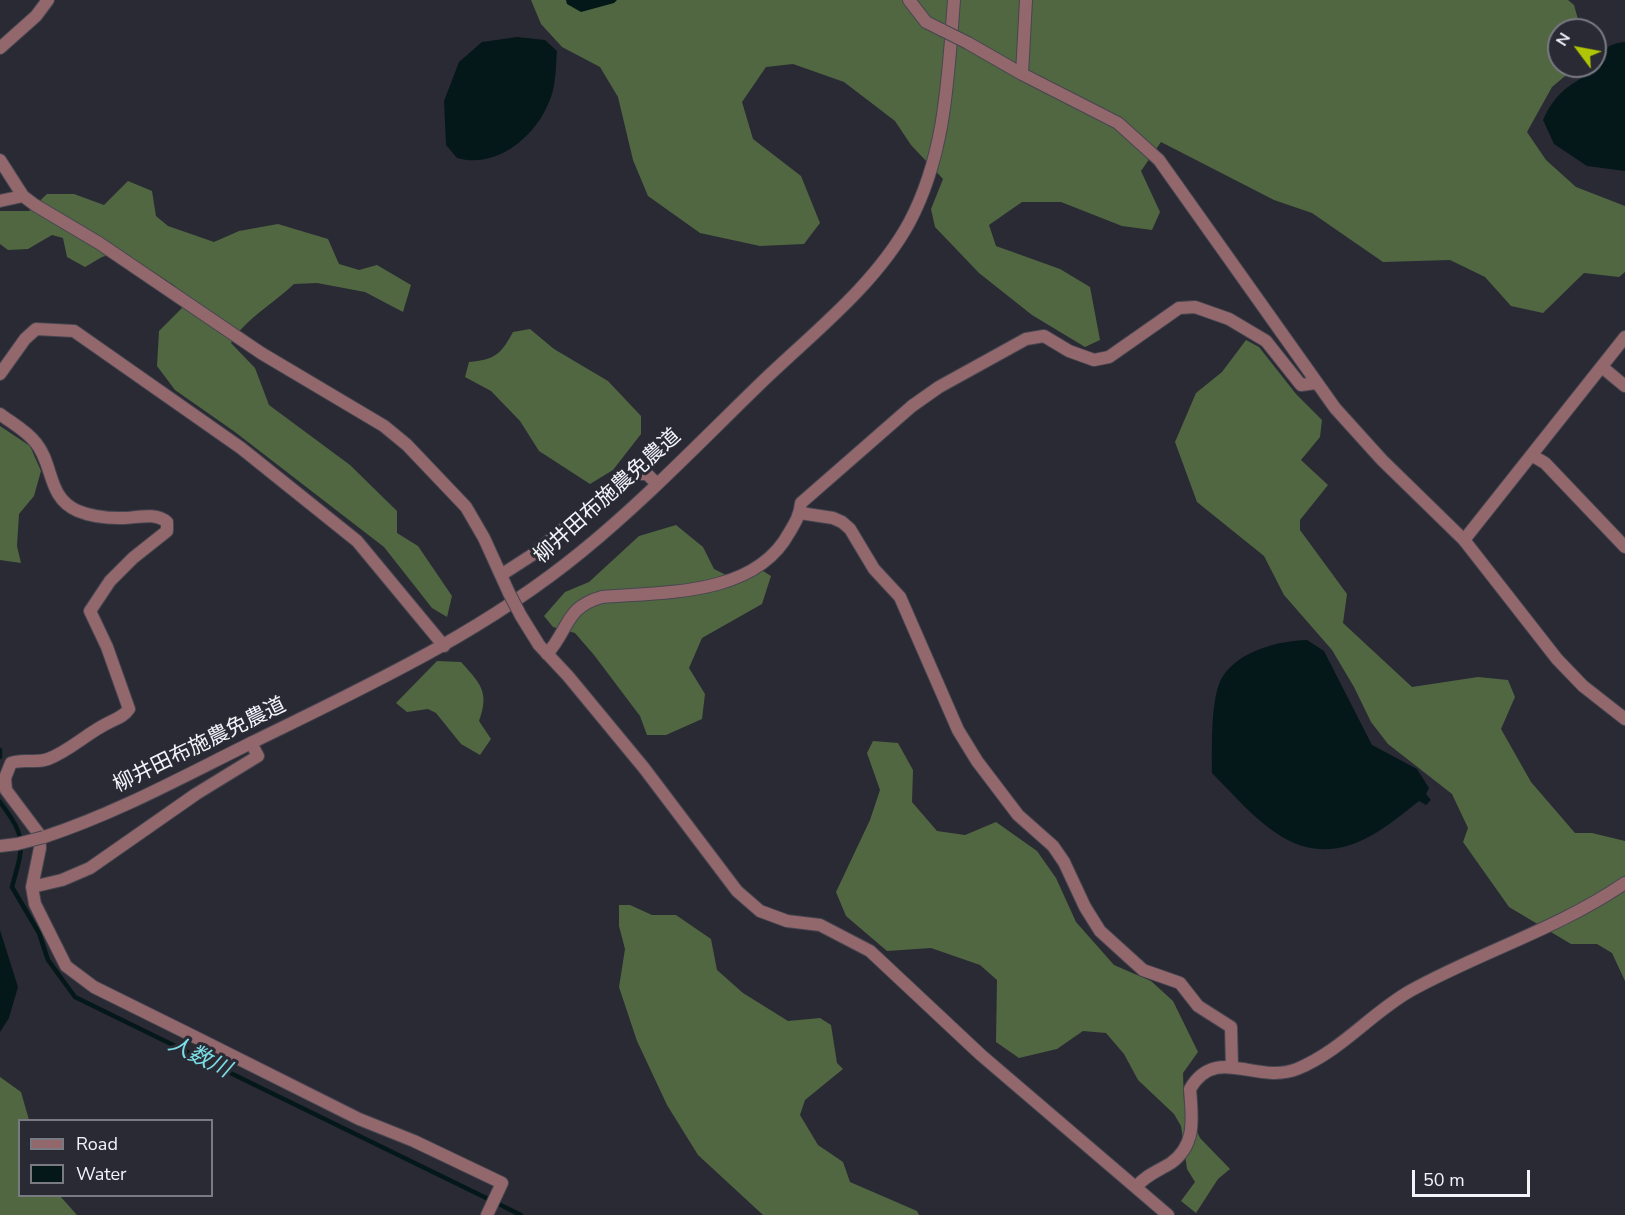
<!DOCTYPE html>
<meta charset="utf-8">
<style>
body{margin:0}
#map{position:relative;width:1625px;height:1215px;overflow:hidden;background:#2a2a34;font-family:"Nunito Sans",sans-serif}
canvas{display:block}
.legend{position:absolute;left:18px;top:1119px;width:195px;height:78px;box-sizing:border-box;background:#2a2a34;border:2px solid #7a7a83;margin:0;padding:8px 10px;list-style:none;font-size:18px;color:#f3f3fa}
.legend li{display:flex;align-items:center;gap:12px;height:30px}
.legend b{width:30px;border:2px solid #7a7a83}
.north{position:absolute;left:1547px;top:18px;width:60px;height:60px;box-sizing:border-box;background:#2a2a34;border:2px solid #7a7a83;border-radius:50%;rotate:302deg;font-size:16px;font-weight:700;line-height:24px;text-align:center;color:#f3f3fa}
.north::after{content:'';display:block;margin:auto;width:21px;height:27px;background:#afc505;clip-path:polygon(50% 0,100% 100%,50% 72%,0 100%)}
.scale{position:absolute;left:1412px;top:1170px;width:118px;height:27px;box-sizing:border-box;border:3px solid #f3f3fa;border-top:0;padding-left:8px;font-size:18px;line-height:21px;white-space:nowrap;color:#f3f3fa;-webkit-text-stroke:4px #2a2a34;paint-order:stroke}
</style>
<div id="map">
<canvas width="1625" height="1215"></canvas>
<ul class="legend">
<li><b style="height:8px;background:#93686d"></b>Road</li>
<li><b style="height:16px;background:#051819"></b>Water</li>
</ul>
<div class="north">N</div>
<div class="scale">50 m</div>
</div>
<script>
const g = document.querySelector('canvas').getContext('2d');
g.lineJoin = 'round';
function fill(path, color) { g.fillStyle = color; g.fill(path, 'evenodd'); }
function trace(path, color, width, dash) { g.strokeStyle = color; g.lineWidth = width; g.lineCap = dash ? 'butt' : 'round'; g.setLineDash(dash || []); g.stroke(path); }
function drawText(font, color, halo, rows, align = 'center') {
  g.font = font + ' "Nunito Sans","Noto Sans JP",sans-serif'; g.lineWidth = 6; g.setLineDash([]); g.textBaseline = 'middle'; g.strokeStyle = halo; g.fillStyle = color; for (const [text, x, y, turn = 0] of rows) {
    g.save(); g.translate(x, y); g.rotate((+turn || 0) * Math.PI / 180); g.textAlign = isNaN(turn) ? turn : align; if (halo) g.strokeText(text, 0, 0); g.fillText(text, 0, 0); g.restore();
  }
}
const forest = new Path2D(`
 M531,0H1568L1574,5L1581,30H1559V66H1577L1552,87L1527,132L1546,160L1576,187L1625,206V272L1619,277L1584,273L1543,313L1511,306L1485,277L1450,260L1383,262L1312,213L1274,200L1161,142L1141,171L1160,212L1152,230L1122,226L1061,202H1022L989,225L996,246L1060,269L1090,287L1100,340L1085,347L1032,315L979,273L935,227L931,209L943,179L911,145L895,121L844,82L793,64L766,67L742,102L753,139L801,176L820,223L804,244L760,246L700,233L648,196L633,160L618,97L600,67L562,47L541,24Z
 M128,181L152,191L156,216L168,226L214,242L239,231L278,224L328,239L339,264L359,270L377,265L411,285L403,312L365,292L317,283L294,284C272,305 246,318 231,343L255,368L269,405L350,465L397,511V533L418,546L452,596L447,617L432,608L384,547L235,432L175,390L157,366L159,331L182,308L175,286L121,251L102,257L85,267L67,257L63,238L52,235L28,249L8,250L0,244V211H29L47,194H74L104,205Z
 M530,329L554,349L608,381L641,416V434L613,470L590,484L539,451L520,421L491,391L465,377L469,362C495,360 501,354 513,332Z
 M1246,340L1259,347L1296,394L1322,420L1320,437L1301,460L1328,485L1300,520V530L1347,594L1343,623L1412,687L1478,677L1508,680L1515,697L1501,729L1531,782L1575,833H1592L1625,841V981L1612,953L1597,944H1571L1509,907L1463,842L1468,828L1452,794L1388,744L1371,722L1354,687L1332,650L1284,595L1264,556L1197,502L1175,442L1196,393L1222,372Z
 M0,426L30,446L41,471L34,496L19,514L17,546L21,563L0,560Z
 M676,525L703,547L714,569L738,581L763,571L771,576L762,604L702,638L689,668L705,694L702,719L666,735H647L640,716L594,655L575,633L553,627L544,616L565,592L589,582L639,536Z
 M437,661L461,662C480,683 490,692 479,721L491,739L480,755L461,744L436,713L428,709L407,712L396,703Z
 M873,741L898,743L913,770L912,802L937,831L965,835L996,822L1037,851L1056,878L1076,922L1114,965L1151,981L1173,1001L1198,1052L1183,1073L1184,1103L1200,1138L1230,1169L1218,1179L1196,1213L1181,1201L1195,1182L1187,1169L1181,1126L1174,1114L1138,1080L1124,1054L1106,1033L1083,1031L1057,1049L1019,1058L996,1042L997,980L980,965L931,948L887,951L846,916L836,892L870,820L880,790L867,753Z
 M619,905H630L652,915H676L711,939L717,970L743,993L788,1021L820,1018L831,1025L837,1063L843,1069L805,1100L800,1115L818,1145L843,1162L850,1182L917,1211L919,1215H763L698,1155L667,1105L637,1041L619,987L625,949L619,926Z
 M0,1077L21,1092L29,1120H20V1196H60L77,1215H0Z`);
const water = new Path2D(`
 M566,0H617L614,3L581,12L567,4Z
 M517,37L545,40L557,51C556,64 556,81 552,94C540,133 499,170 457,158L446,145L444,101L459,62L482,42Z
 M1625,42V171L1587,166L1554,144L1543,120C1551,102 1560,91 1577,81C1581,78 1589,75 1593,71C1605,56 1600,44 1625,42Z
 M1307,640L1324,651L1372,745L1417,769L1429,788L1426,794L1431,800L1426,805L1419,801C1406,811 1393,822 1379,831C1303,879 1261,823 1212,773C1212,750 1210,695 1223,676C1241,650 1278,641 1307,640Z
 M0,930L18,987L9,1018L0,1032Z`);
const stream = new Path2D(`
 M0,750V757
 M0,802C27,838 24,844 12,887L39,933L48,960L75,997L521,1215`);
const minor = new Path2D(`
 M909,0L926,22L942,30
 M0,48L36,16L48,0
 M0,160L23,196L35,205L99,243L261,353L384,426L407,445L466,507L484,538L509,593
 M0,201L23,196
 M1602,367L1625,386
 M0,374L25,339L36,329L74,331L241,448L357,541L444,646
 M0,414C12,423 27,431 36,443C54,465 47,498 78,511C90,516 106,518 119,518C134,519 154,511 167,522V531L133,558L110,581L90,611L107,647L129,709C124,716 118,718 110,722C88,732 70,751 48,759C35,764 23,758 11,763L5,778L6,790L39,834L40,848L32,887L35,904L66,966L94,987L195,1037L359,1119L414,1141L502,1183L487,1215
 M1533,456L1545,463L1625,547
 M800,513L833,518L842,522L850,529L874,569L900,597L958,730L977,761L1018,815L1053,846L1064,862L1085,907L1100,931L1143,970L1180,983L1198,1006L1231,1027L1232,1067
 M1464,540L1625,337
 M501,575L532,555L630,474H647L656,483
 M521,616L539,645L568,676L644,768L737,891L760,911L787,921L820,925L870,951L981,1055L1168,1215
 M547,654C569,630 565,607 602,597C664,592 755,596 789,533C795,523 800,515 801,503L912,406L939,387L1026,339L1044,336L1069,351L1094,360L1109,357L1179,308L1195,307L1229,319L1266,341L1301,385L1316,383
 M32,887L62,880L90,868L196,794L258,756L251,743
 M1136,1187C1146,1175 1158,1171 1171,1163C1197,1144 1192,1117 1190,1089C1216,1044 1256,1085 1297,1069C1341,1051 1370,1014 1410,991C1480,952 1558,929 1625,883`);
const tertiary = new Path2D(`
 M968,43L1022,74L1118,123L1159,160L1335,408L1382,460L1464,540L1557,659L1583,686L1625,719
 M1022,74L1026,0
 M44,837C117,813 184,776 253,742C367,686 482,633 581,552C645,500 703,439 763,381C813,333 875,285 909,223C946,154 948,76 954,0
 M0,846L17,844`);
const minorBridge = new Path2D(`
 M942,30L968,43
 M509,593L521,616`);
const tertiaryBridge = new Path2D(`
 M17,844L44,837`);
const streetNames = [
 ["柳井田布施農免農道",608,497,-42],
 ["柳井田布施農免農道",200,746,-26]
];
const waterNames = [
 ["人数川",199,1058,26]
];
fill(forest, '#506742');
fill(water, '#051819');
trace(stream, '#051819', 4.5);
trace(minor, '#464650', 14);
trace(tertiary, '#464650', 14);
trace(minor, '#93686d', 12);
trace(tertiary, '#93686d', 12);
trace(minorBridge, '#464650', 14, []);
trace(tertiaryBridge, '#464650', 14, []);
trace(minorBridge, '#93686d', 12);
trace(tertiaryBridge, '#93686d', 12);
drawText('21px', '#f3f3fa', '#2a2a34', streetNames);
drawText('italic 22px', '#7bdde5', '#2a2a34', waterNames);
</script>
